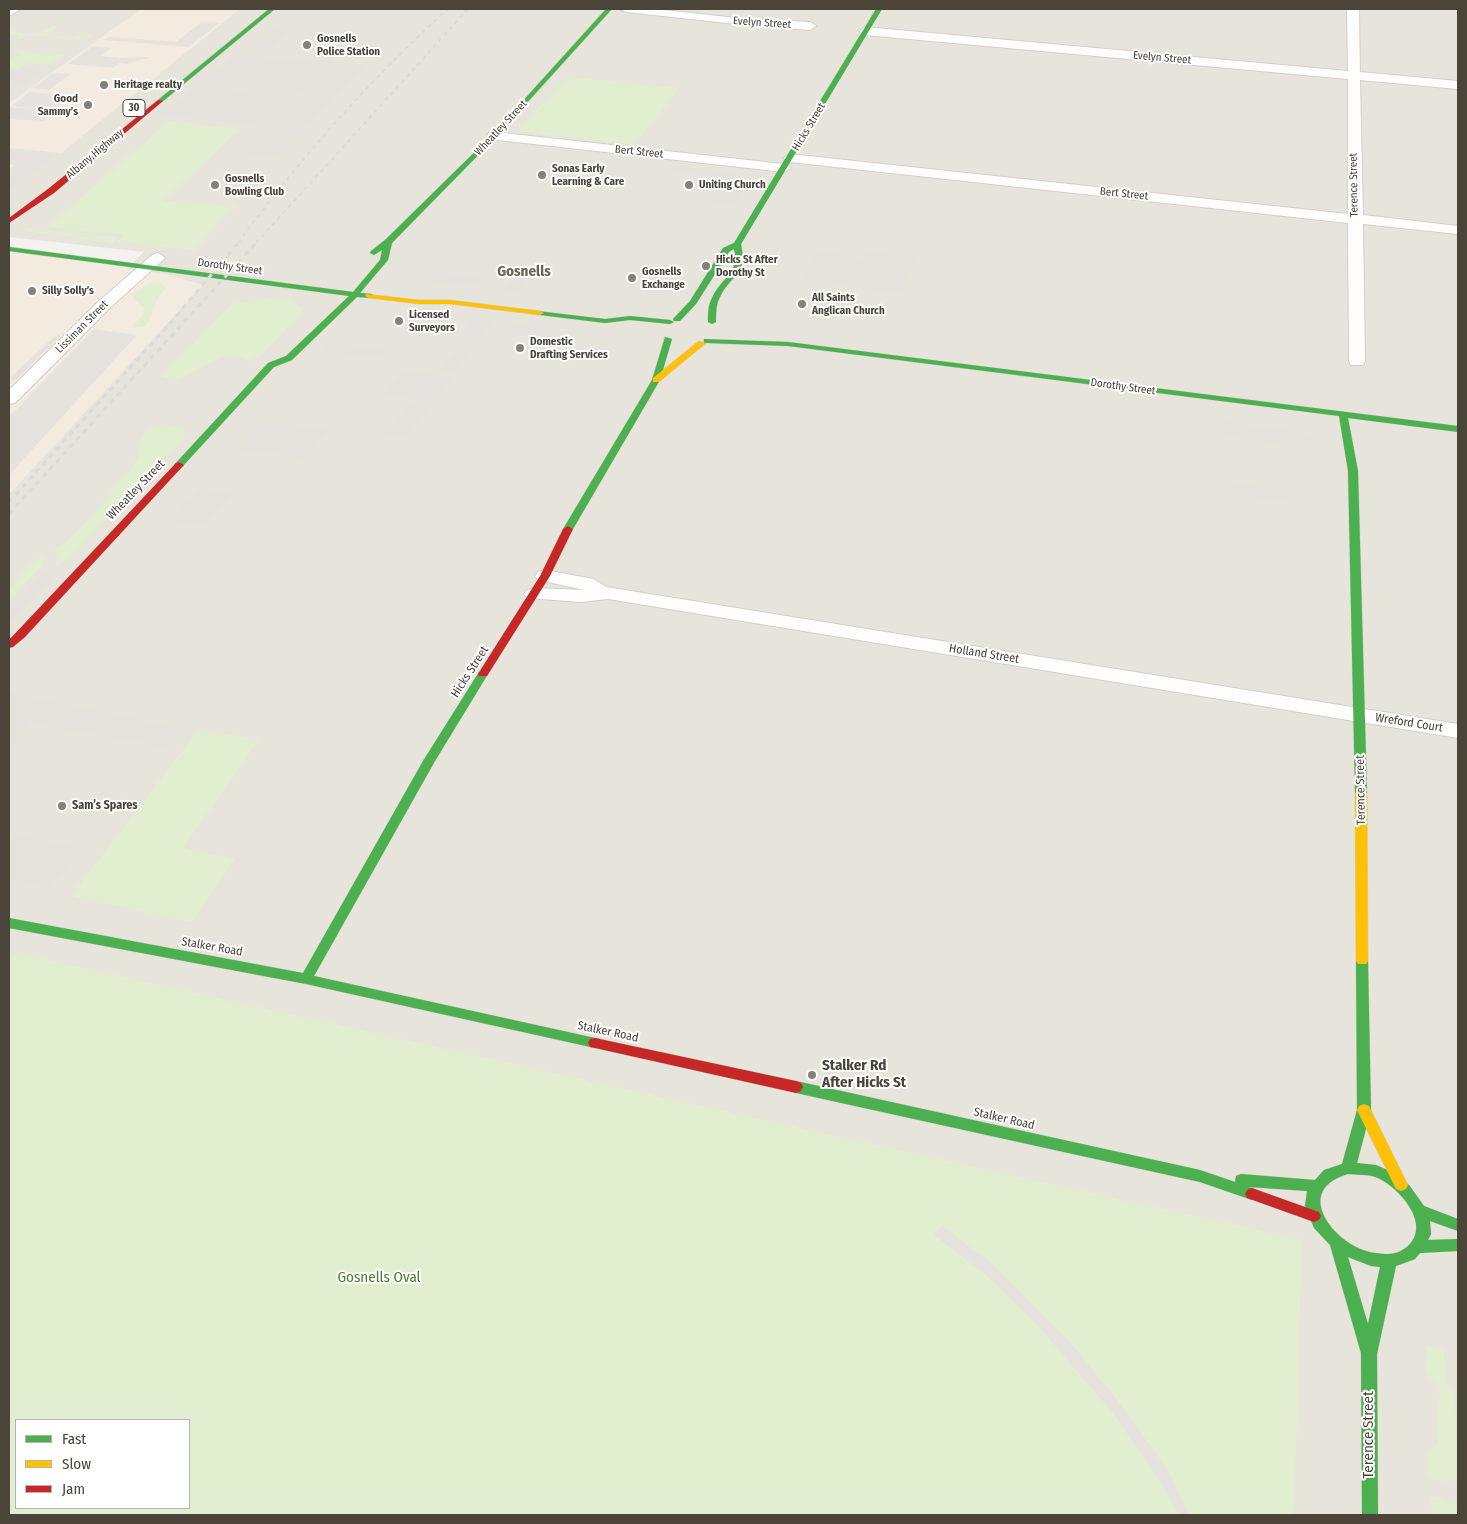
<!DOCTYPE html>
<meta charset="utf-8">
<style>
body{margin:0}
#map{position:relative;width:1467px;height:1524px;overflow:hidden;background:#f4f2ee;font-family:"Fira Sans Condensed",sans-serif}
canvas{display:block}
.frame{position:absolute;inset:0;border:10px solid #4b4439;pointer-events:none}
.legend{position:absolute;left:15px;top:1419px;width:175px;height:90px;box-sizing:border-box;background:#fff;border:1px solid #b7b4b0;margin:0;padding:6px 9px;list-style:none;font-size:15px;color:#4b4439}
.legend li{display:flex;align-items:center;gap:10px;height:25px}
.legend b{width:25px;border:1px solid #b7b4b0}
</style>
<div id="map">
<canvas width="1467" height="1524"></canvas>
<div class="frame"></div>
<ul class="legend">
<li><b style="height:6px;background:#4caf50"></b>Fast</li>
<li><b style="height:6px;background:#ffc107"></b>Slow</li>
<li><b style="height:6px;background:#c62828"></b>Jam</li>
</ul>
</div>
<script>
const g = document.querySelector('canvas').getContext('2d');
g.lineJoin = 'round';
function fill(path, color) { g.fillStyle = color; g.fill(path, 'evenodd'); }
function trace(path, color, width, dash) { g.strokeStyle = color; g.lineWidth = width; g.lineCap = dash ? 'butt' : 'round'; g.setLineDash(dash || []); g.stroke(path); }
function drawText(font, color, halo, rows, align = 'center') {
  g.font = font + ' "Fira Sans Condensed",sans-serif'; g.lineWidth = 4; g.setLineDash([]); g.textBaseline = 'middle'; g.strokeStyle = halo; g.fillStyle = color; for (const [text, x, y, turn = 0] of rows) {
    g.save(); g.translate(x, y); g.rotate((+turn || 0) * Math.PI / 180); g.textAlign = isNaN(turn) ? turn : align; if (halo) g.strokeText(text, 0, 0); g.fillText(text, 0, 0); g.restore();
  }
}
const residential = new Path2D(`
 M9,9H1458V1515H9V494L202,285L126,269L144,252L9,237ZM16,1420H189V1508H16Z`);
const commercial = new Path2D(`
 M141,9H240L61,153L9,189V103Z
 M9,250L170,275L203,285L9,494Z`);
const green = new Path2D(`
 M52,26H58L46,36L75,38L81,34L93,35L87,40L27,35L21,39H17L18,35H9V28H15L10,31C28,34 35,39 52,26Z
 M16,51L65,55L51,65L29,63L20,69L9,68V61L20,54L14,53Z
 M568,77L680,88L634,145L515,131Z
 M169,121L241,129L162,201L236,206L194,250L117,242L123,235L47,227Z
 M24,228H26L119,237L113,243L26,231Z
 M152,282H160L166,288C153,300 155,313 145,327H134V325L143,314L144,308L133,297L136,292Z
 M264,299L292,300L304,309L264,354L249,361L235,356L221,357L179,380L161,377L232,304Z
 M166,426L183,429L185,433L183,439L78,549L68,559L55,565L57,559L55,549L66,542L112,493L111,492C119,482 130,472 136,461C140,454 138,448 140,441C143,430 157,427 166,426Z
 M43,556L44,565L9,601V589L28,567Z
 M199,729L259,740L183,848L235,859L192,922L71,896Z
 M16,953L1302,1240L1294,1515H9V963ZM16,1420H189V1508H16Z
 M1426,1346L1444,1349L1446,1385L1455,1389L1458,1483L1428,1478L1427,1453L1437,1445L1440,1387L1425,1373Z
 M1431,1496L1458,1503V1515H1432Z`);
const parking = new Path2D(`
 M202,22L219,23L189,47L104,40L109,37L176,42Z
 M271,30L288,31L271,48H255L256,45Z
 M353,33L370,34L348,58L338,57L332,63L365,66L334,98L200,84L235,55L321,62Z
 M93,46L111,48L100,56L121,58L150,57L127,64L119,63L113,68L68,64Z
 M9,69L40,72L19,87L9,86Z
 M53,73L70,74L49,90L32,88Z
 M198,85L231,89L332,99L306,128L278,155L265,154L260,159L249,158L236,159L267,128L160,115Z
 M30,92L56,94L53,98L67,99L53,109L12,106Z
 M9,107L56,111L43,121L9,119Z
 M9,148L32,150L61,153L9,190V170L15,165L9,164Z
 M677,167L741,173L739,177L750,178L733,206L708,203L724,177L673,172Z
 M817,252L864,258L867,252L915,258L901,294L835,285L836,282L804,278Z
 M523,269L535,271L517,293L504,291Z
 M428,271L484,277L477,286L420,280Z
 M473,318L493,321L473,347L452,344Z
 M512,324L554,330L547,339L505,333Z
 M94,329L137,335L9,475V417Z
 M65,332L43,353L13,383L11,377L56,335Z
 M330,342L412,354L405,362L322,350Z
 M461,347L473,349L451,375L439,373Z
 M405,371L442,376L454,377L434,402L385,395Z
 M285,390L307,393L281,420L260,416Z
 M410,405L429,408L405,439L385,436Z
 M263,421L285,424L328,431L304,459L238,449Z
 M1225,422L1313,434L1311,506L1233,494V483L1278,490L1281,444L1223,436Z
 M201,488L233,493L203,527L171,521Z
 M66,562L9,623V612L48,571Z
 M12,693L178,728L164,747L30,723L9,748V697Z
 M9,833L81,849L49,888L9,878Z
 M942,1226L995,1266L1074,1347L1122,1406L1169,1472L1189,1515H1179L1158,1478L1112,1412L1039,1327L986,1275L934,1235Z`);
const street = new Path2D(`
 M9,9H21L9,16Z
 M620,9H655L736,18L810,22L816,26L810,30L736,24L626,12Z
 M1347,9H1359L1360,72L1458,81V89L1360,80L1363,215L1458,226V234L1363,224L1365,361L1363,365H1351L1349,361L1348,223L790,162L783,158L790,154L1348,214V79L865,35L859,31L865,27L1348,71Z
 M494,132L784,164L791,168L784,172L489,139L487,136L489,133Z
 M157,253L162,255L165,258L162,261L112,306L15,403L9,404V390L100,300L152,255Z
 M545,570L594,579L606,587L1458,724V738L608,599L581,602L527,598L524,594L527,590L534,588L585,590L538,580L535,576L538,572Z`);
const fast = new Path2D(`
 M269,9H275L162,102H158V100Z
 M606,9H612L496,137L392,243L388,260L360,293L372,294V298L357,297L292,360L274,367L182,467L179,468L174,465L268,363L286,356L349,296L9,251V247L353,292L380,260L382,250L374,255L370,253L371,251L385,240L492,135Z
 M876,9H882L741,244C748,277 730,274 719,299C716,306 716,314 716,322L712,324L708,322C708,314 708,305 712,298C721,278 740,273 734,249L729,252L696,304L680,321H674L673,319L690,301L723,248L734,243Z
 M537,311L605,319L630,316L670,320L674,322L670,324L630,320L605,323L540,315H537Z
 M665,337L672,339L660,380L573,529L568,532L565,531L563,529L652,380Z
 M704,339L788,342L1458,426V432L1348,418L1358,471L1367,793L1365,796L1361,797L1355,793L1348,471L1339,416L788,346L707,343H704Z
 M483,671L488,674L435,761L314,976L595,1038L600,1039L602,1043L600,1047L595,1048L306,984L9,928V918L303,973L423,761L479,672Z
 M1362,956L1366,958L1368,961L1371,1110L1357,1163L1376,1165L1390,1171L1409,1185L1424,1206L1458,1219V1231L1430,1221L1431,1234L1428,1240L1458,1239V1251L1420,1253L1415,1259L1396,1266L1377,1354L1378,1515H1362L1361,1353L1330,1245L1314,1228L1305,1206L1307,1191L1249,1187L1257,1190L1259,1194L1257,1198L1252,1200L1200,1182L796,1093L791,1091L789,1087L791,1083L796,1081L1200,1170L1235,1182L1236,1176L1241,1174L1315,1180L1324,1170L1342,1164L1357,1110L1356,961L1358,958ZM1348,1174C1358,1175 1369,1174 1378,1178C1399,1188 1431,1223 1409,1245C1404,1250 1396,1254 1389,1254C1377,1254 1366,1252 1356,1247C1324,1230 1299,1188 1348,1174ZM1348,1257L1371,1266L1380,1267L1368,1324Z`);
const slow = new Path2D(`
 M366,294L419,300H450L540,311L544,313L540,315L450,304H419L369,298L365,296Z
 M699,341L706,343L659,382H653V378Z
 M1361,789L1367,793L1368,961L1366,964H1358L1356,961L1355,793Z
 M1364,1104L1369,1106L1406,1181L1408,1185L1406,1189L1401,1191L1396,1189L1357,1110L1359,1106Z`);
const jam = new Path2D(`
 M158,100L163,101L54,193L9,223V218L48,189Z
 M179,462L184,465L182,467L25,637L13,647L9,648V640L176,463Z
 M568,526L573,529L550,576L487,676H479L478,674L540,576L563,529Z
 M595,1038L796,1081L801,1083L803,1087L801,1091L796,1093L595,1048L590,1047L588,1043L590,1039Z
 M1252,1188L1319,1212L1321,1216L1319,1220L1314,1222L1247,1198L1245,1194L1247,1190Z`);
const railFar1 = new Path2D(`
 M238,243C301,158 369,80 448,9
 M256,243L468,9`);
const rail = new Path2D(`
 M9,502L167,327L239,242
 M9,514L257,242`);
const markers = [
 [307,45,5,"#868178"],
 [104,85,5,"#868178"],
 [88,105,5,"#868178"],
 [542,175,5,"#868178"],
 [215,185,5,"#868178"],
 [689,185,5,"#868178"],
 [706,266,5,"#868178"],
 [632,278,5,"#868178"],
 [32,291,5,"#868178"],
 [802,304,5,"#868178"],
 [399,321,5,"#868178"],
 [520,348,5,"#868178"],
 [62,806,5,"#868178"],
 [812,1075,5,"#868178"]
];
const farStreetnames = [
 ["Evelyn Street",762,23,4],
 ["Evelyn Street",1162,58,5],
 ["Hicks Street",809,127,-59],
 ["Wheatley Street",501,128,-47],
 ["Bert Street",639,152,6],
 ["Albany Highway",95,154,-40],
 ["Terence Street",1354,185,-91],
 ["Bert Street",1124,194,6],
 ["Dorothy Street",230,267,8],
 ["Lissiman Street",82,327,-45],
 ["Dorothy Street",1123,387,8]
];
const farPoinames = [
 ["Gosnells",317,39],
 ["Police Station",317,52],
 ["Heritage realty",114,85],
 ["Good",78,99,"right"],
 ["Sammy’s",78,112,"right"],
 ["Sonas Early",552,169],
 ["Learning & Care",552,182],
 ["Gosnells",225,179],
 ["Bowling Club",225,192],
 ["Uniting Church",699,185],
 ["Hicks St After",716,260],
 ["Dorothy St",716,273],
 ["Gosnells",642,272],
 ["Exchange",642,285],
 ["Silly Solly’s",42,291],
 ["All Saints",812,298],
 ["Anglican Church",812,311],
 ["Licensed",409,315],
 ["Surveyors",409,328],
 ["Domestic",530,342],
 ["Drafting Services",530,355]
];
const shields = [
 [134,108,22]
];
const shieldNames = [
 ["30",134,108]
];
const streetNames = [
 ["Wheatley Street",136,490,-46],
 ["Holland Street",984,654,9],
 ["Hicks Street",470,672,-57],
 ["Wreford Court",1409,723,9],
 ["Terence Street",1361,790,-91],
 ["Stalker Road",212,947,10],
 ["Stalker Road",608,1032,12],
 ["Stalker Road",1004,1119,13]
];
const poiNames = [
 ["Sam’s Spares",72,806]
];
const farDistrictnames = [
 ["Gosnells",524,272]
];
const nearPoinames = [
 ["Stalker Rd",822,1066],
 ["After Hicks St",822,1083]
];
const nearParknames = [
 ["Gosnells Oval",379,1278]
];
const nearStreetnames = [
 ["Terence Street",1369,1435,-90]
];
fill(residential, '#e7e4dc');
fill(commercial, '#f3ebdf');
fill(green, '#e1eecf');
fill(parking, '#e6e3df');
trace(street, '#d2d0cb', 2);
trace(fast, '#d3cfc5', 1);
trace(slow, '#d3cfc5', 1);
trace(jam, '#d3cfc5', 1);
fill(street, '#fdfdfc');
fill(fast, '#4caf50');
fill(slow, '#ffc107');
fill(jam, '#c62828');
trace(railFar1, '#dbdbda', 2, [4, 4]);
trace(rail, '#dbdbda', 3, [5, 5]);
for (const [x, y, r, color] of markers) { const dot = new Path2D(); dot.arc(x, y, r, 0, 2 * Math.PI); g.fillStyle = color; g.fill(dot); trace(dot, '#fff', 2); }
drawText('11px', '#4b4439', '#fff', farStreetnames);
drawText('bold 11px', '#4b4439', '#fff', farPoinames, 'left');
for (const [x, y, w] of shields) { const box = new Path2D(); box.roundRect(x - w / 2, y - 8.5, w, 17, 4); g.fillStyle = '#fff'; g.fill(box); trace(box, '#4b4439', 1); }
drawText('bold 11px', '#4b4439', null, shieldNames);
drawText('12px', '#4b4439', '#fff', streetNames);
drawText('bold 12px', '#4b4439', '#fff', poiNames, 'left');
drawText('bold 15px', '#6e6250', '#fff', farDistrictnames);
drawText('bold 15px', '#4b4439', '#fff', nearPoinames, 'left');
drawText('15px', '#4a7f2a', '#fff', nearParknames);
drawText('15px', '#4b4439', '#fff', nearStreetnames);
</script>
